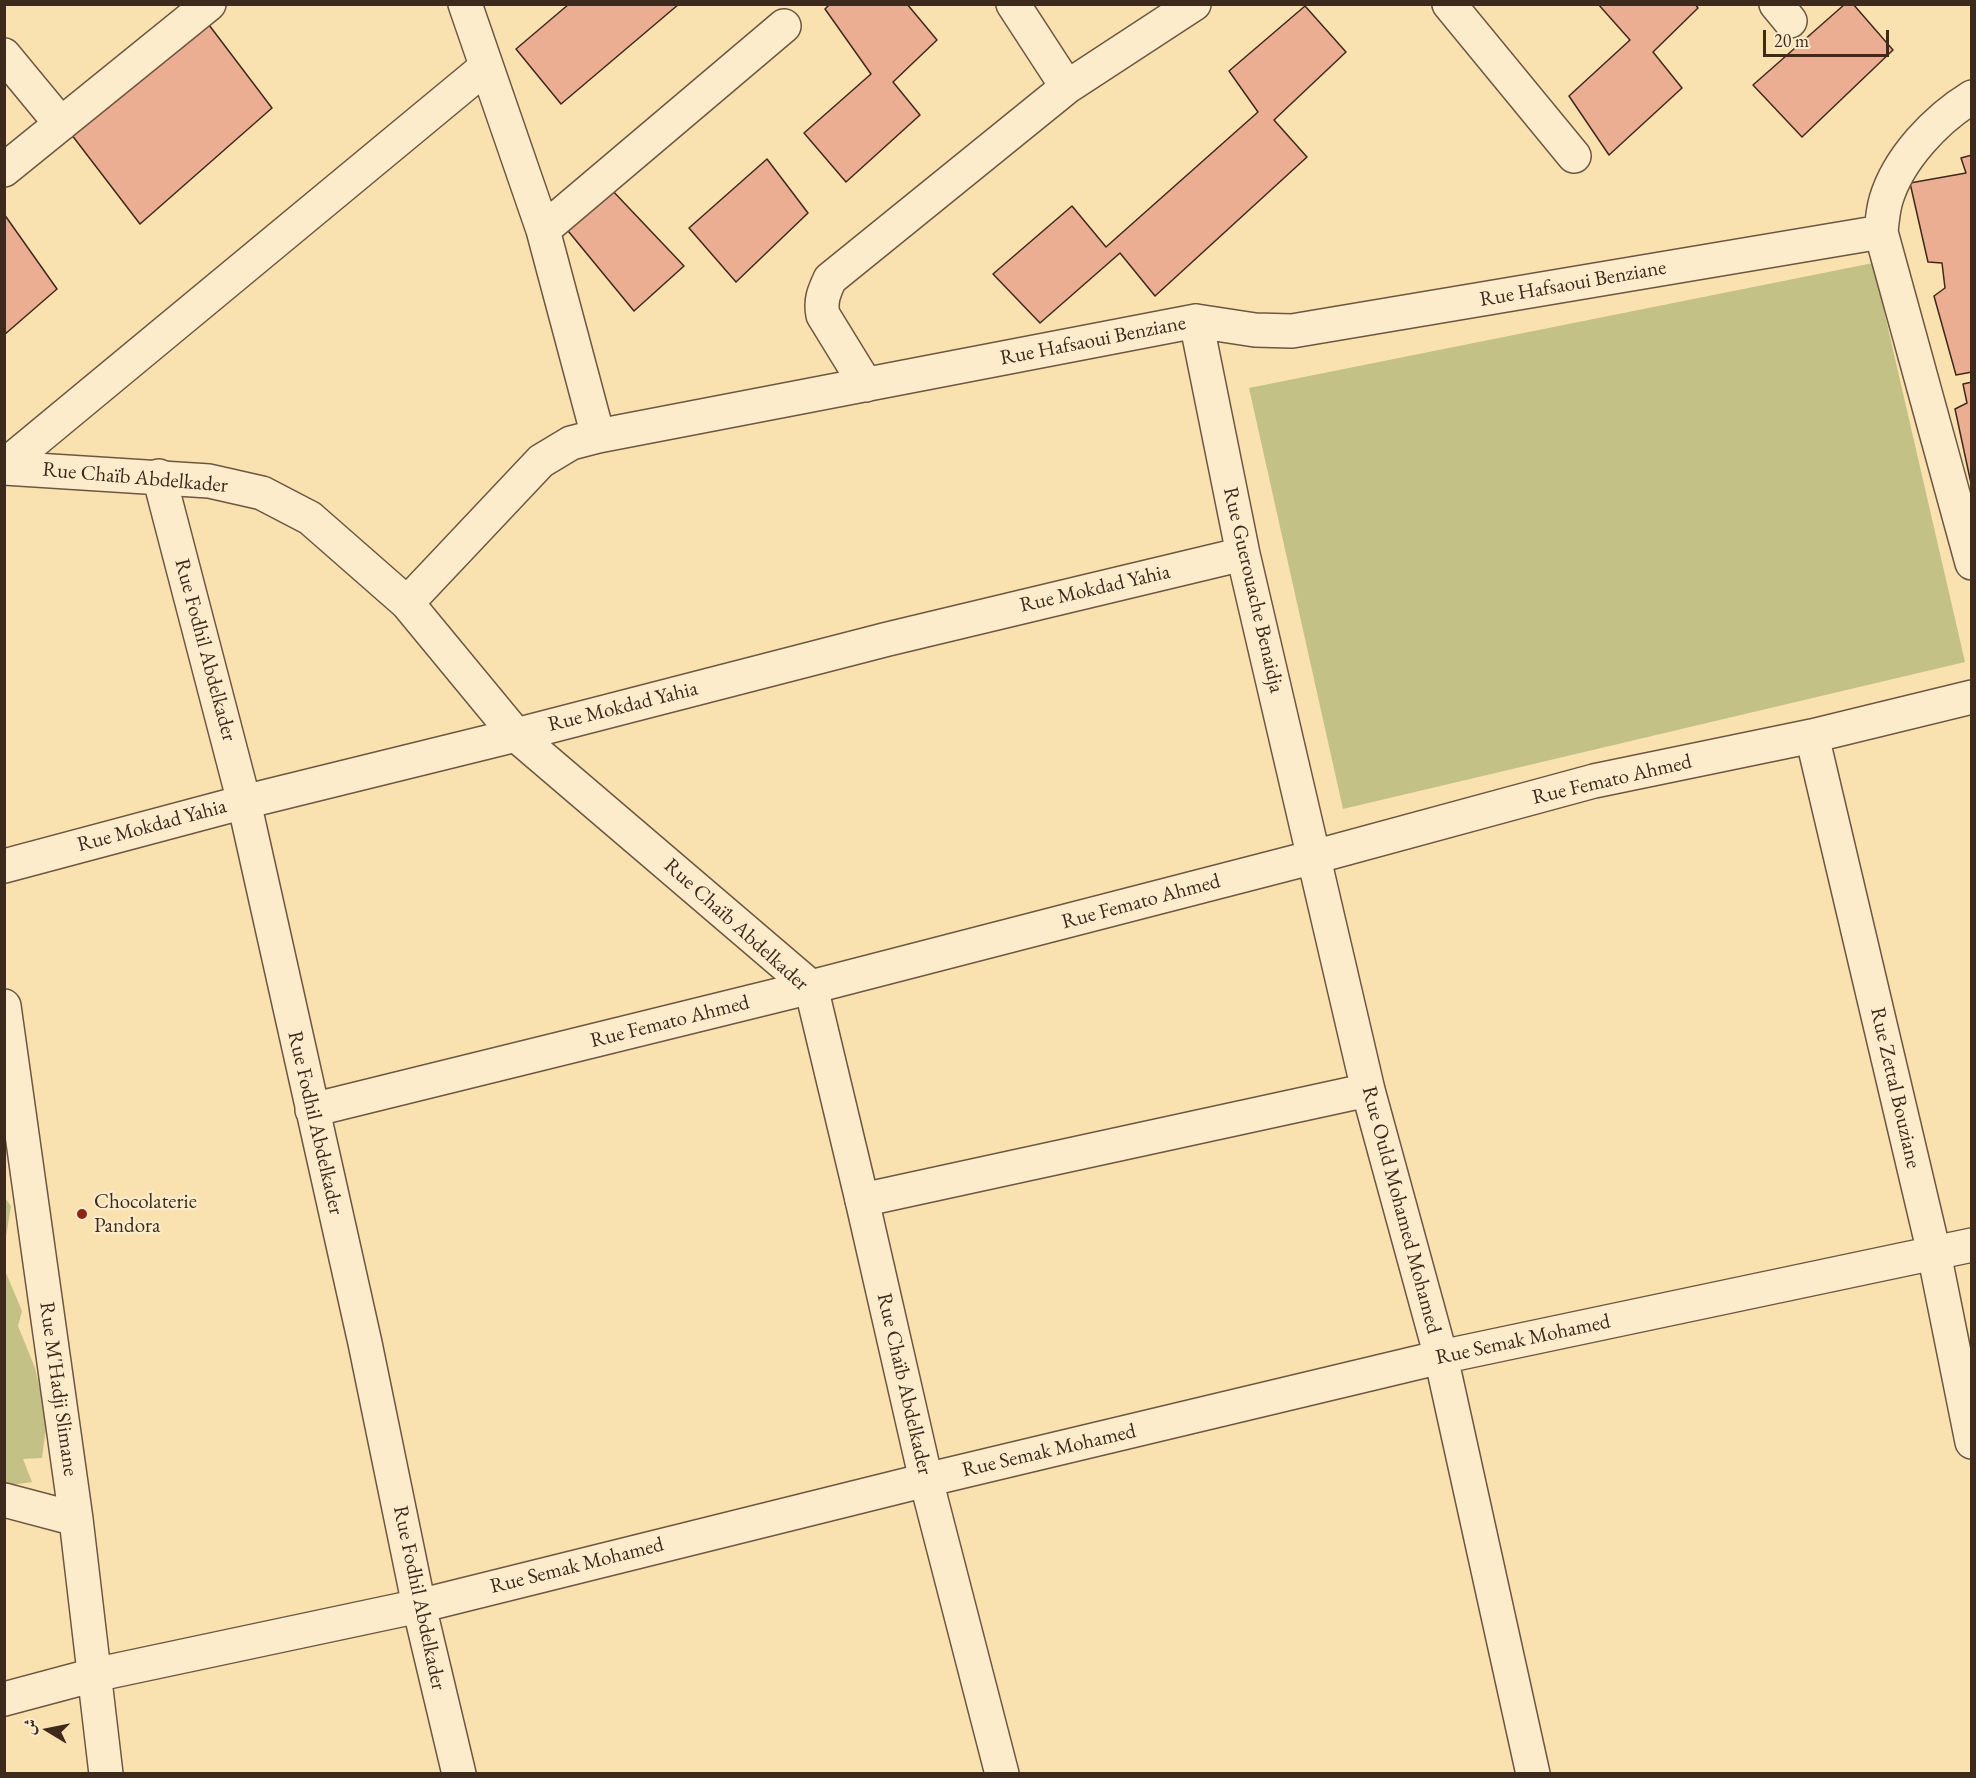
<!DOCTYPE html>
<meta charset="utf-8">
<style>
body{margin:0}
#map{position:relative;width:1976px;height:1778px;overflow:hidden;background:#fae1b0;font-family:"EB Garamond",Amiri,serif}
canvas{display:block}
.frame{position:absolute;inset:0;border:6px solid #3e291d;pointer-events:none}
.north{position:absolute;left:18px;top:1700px;width:60px;height:60px;-webkit-text-stroke:4px #fceccc;paint-order:stroke;rotate:280deg;font-size:16px;font-weight:700;line-height:24px;text-align:center;color:#3e291d}
.north::after{content:'';display:block;margin:auto;width:21px;height:27px;background:#3e291d;clip-path:polygon(50% 0,100% 100%,50% 72%,0 100%)}
.scale{position:absolute;left:1763px;top:30px;width:126px;height:27px;box-sizing:border-box;border:3px solid #3e291d;border-top:0;padding-left:8px;font-size:18px;line-height:21px;white-space:nowrap;color:#3e291d;-webkit-text-stroke:4px #fceccc;paint-order:stroke}
</style>
<div id="map">
<canvas width="1976" height="1778"></canvas>
<div class="frame"></div>
<div class="north">ش</div>
<div class="scale">20 m</div>
</div>
<script>
const g = document.querySelector('canvas').getContext('2d');
g.lineJoin = 'round';
function fill(path, color) { g.fillStyle = color; g.fill(path, 'evenodd'); }
function trace(path, color, width, dash) { g.strokeStyle = color; g.lineWidth = width; g.lineCap = dash ? 'butt' : 'round'; g.setLineDash(dash || []); g.stroke(path); }
function drawText(font, color, halo, rows, align = 'center') {
  g.font = font + ' "EB Garamond",serif'; g.lineWidth = 4.5; g.setLineDash([]); g.textBaseline = 'middle'; g.strokeStyle = halo; g.fillStyle = color; for (const [text, x, y, turn = 0] of rows) {
    g.save(); g.translate(x, y); g.rotate((+turn || 0) * Math.PI / 180); g.textAlign = isNaN(turn) ? turn : align; if (halo) g.strokeText(text, 0, 0); g.fillText(text, 0, 0); g.restore();
  }
}
const green = new Path2D(`
 M1873,263L1965,662L1343,809L1249,388Z
 M5,1198L11,1206L5,1243Z
 M4,1268L22,1311L18,1326L35,1368L47,1419L42,1458L23,1459L32,1482L5,1486Z`);
const building = new Path2D(`
 M569,4H679L561,104L516,49Z
 M830,4H907L937,40L893,82L920,115L846,182L804,133L871,74L825,9Z
 M1598,4H1695L1698,8L1653,52L1682,88L1609,155L1569,96L1630,40Z
 M1845,4H1853L1893,50L1802,137L1753,85Z
 M1305,6L1346,52L1274,120L1307,157L1155,296L1120,253L1040,323L993,274L1072,206L1106,247L1258,112L1229,71Z
 M206,21L272,108L140,224L68,130Z
 M1972,155V372L1956,375L1934,296L1945,288L1942,263L1928,262L1910,183L1966,173L1961,158Z
 M767,159L808,213L736,282L689,228Z
 M610,188L684,266L634,311L564,226Z
 M4,214L57,289L4,335Z
 M1972,382V488L1955,409L1967,403L1963,384Z`);
const minor = new Path2D(`
 M465,4L543,230L598,436
 M1449,4L1574,156
 M1776,4L1790,21
 M4,55L61,124
 M1067,87L1194,4
 M1972,97C1936,119 1898,159 1886,200C1883,210 1882,221 1881,232L1972,563
 M4,170L209,4
 M543,230L784,26
 M1196,321L1243,554L1368,1090L1441,1357L1533,1774
 M866,385L823,315C820,301 824,292 830,279L1067,87L1013,4
 M4,466L486,67
 M159,476L244,802L365,1343L419,1606L459,1774
 M407,603L541,461L571,443L598,436L1196,321L1255,330L1292,331L1881,232
 M1812,736L1934,1253L1972,1442
 M4,866L244,802L516,735L888,639L1243,554
 M4,1006L76,1519L106,1774
 M312,1110L811,987L1314,857L1594,781L1812,736L1972,697
 M862,1200L1368,1090
 M4,1500L76,1519
 M4,1699L94,1675L419,1606L926,1480L1441,1357L1972,1245`);
const tertiary = new Path2D(`
 M4,468L209,481L262,493L310,518L407,603L516,735L811,987L862,1200L926,1480L1002,1774`);
const markers = [
 [82,1214,6,"#8f2418"]
];
const streetNames = [
 ["Rue Hafsaoui Benziane",1573,284,-10],
 ["Rue Hafsaoui Benziane",1093,341,-11],
 ["Rue Chaïb Abdelkader",135,478,5],
 ["Rue Mokdad Yahia",1095,589,-13],
 ["Rue Guerouache Benaidja",1253,590,77],
 ["Rue Fodhil Abdelkader",205,650,75],
 ["Rue Mokdad Yahia",623,707,-14],
 ["Rue Femato Ahmed",1612,780,-13],
 ["Rue Mokdad Yahia",152,826,-15],
 ["Rue Femato Ahmed",1141,902,-15],
 ["Rue Chaïb Abdelkader",736,925,42],
 ["Rue Femato Ahmed",670,1022,-14],
 ["Rue Zettal Bouziane",1895,1088,77],
 ["Rue Fodhil Abdelkader",315,1123,77],
 ["Rue Ould Mohamed Mohamed",1401,1210,75],
 ["Rue Semak Mohamed",1523,1340,-12],
 ["Rue Chaïb Abdelkader",904,1384,77],
 ["Rue M'Hadji Slimane",58,1389,82],
 ["Rue Semak Mohamed",1049,1451,-13],
 ["Rue Semak Mohamed",577,1566,-14],
 ["Rue Fodhil Abdelkader",419,1598,78]
];
const poiNames = [
 ["Chocolaterie",94,1202],
 ["Pandora",94,1226]
];
fill(green, '#c4c187');
fill(building, '#ecae93');
trace(building, '#3e291d', 1.5);
trace(minor, '#6d5742', 36);
trace(tertiary, '#6d5742', 36);
trace(minor, '#fceccc', 33);
trace(tertiary, '#fceccc', 33);
for (const [x, y, r, color] of markers) { const dot = new Path2D(); dot.arc(x, y, r, 0, 2 * Math.PI); g.fillStyle = color; g.fill(dot); trace(dot, '#fceccc', 2); }
drawText('21px', '#3e291d', '#fceccc', streetNames);
drawText('21px', '#3e291d', '#fceccc', poiNames, 'left');
</script>
